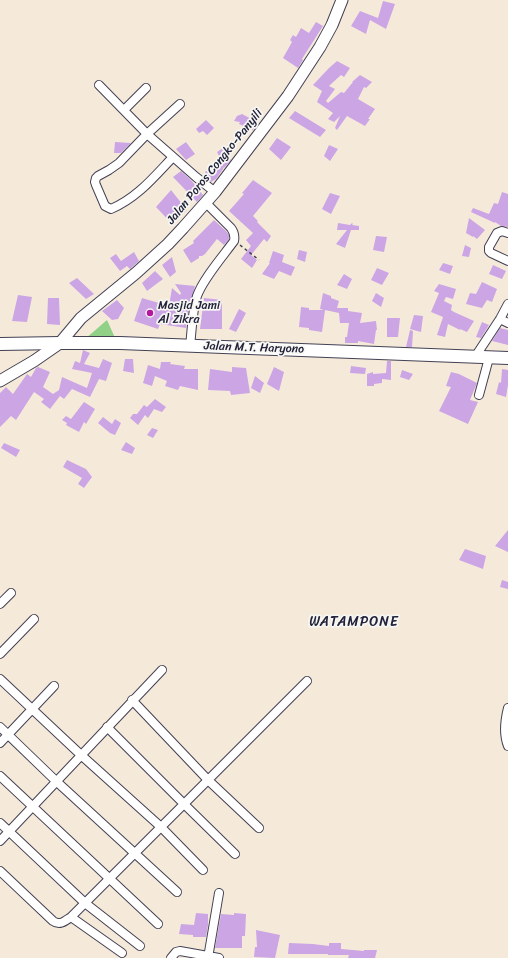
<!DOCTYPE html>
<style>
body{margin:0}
canvas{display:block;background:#f5eada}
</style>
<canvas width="508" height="958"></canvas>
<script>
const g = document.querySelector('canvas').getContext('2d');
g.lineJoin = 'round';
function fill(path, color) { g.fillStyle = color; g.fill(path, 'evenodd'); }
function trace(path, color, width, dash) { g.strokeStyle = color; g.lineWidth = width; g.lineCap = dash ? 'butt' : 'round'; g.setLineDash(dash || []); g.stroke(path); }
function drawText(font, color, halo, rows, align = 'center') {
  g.font = font + ' Sriracha,sans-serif'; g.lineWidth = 3.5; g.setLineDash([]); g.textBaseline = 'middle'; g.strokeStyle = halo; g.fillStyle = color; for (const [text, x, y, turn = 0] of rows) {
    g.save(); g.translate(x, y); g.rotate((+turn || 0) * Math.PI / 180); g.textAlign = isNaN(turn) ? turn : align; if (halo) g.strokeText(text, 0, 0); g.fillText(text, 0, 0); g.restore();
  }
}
const green = new Path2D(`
 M107,320L116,340L85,339Z`);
const building = new Path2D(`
 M383,1L395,4L386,29L370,20L366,34L351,26L360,11L378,18Z
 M316,22L323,26L302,59L303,60L298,68L283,58L292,42L290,40L293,35L296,37L301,28L309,33Z
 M337,61L350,68L344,77L341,75L329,86L335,89L326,101L328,103L341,92L344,93L353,82H352L360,75L372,82L366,88L364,87L358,99L375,109L368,119H370L365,126L347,116L337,130L335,128L340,116L334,122L328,119L333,113L317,102L322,91L313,85L329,68Z
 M295,111L326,130L320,137L289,118Z
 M242,114L257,122L253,130L239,124L240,122L234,121L237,116Z
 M206,120L214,128L207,135L203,131L199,133L196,129Z
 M277,138L291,147L281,160L269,149Z
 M115,142L131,143L121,153H114Z
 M186,142L195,154L186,160L176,149Z
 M329,145L338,149L330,161L324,156Z
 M223,148L231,160L225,167L223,168V169L216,179L211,182L208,180L205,172L222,162L217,152Z
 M181,171L191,180L203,195L197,202L173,177Z
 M253,180L272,193L253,216L258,221L257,222L271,236L267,242L264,239L251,255L257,260L252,268L241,259L251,246L246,240L253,233L229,211L244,194L242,193Z
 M171,190L187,210L172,224L156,207Z
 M502,192L508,194V227L501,226L495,222V223L471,212L473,208L489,214L494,203L498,204Z
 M330,193L340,196L331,214L322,209Z
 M469,218L485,230L477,239L473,236V237L466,233Z
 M214,220L227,232L229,235V239L224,245L217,239L205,254L202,256H199V258L191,263L183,250L194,243L193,241Z
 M338,223L350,225L352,223L353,224L352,225L359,226V230H351L345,248L336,244L347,230H337Z
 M376,236L387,237L384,252L373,250Z
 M465,245L471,248L469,257L462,256Z
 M299,250L307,252L305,262L297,259Z
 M273,251L284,255L282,262L295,267L291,276L279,271L274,279L262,274L270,263H269Z
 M134,252L139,261L130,269L127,266L120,271L110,258L116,254L121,261Z
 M172,257L176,272L170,277L162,265Z
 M443,263L453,266L450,274L439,270Z
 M493,265L506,271L502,279L489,274Z
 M377,268L389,273L382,285L371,280Z
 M155,271L163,279L147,291L142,283Z
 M344,274L352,279L347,289L337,285Z
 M77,278L94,294L86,299L69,283Z
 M482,282L497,289L492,302L487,300L482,308L466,304L470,293L476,294Z
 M175,284L195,286L189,307L186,328L160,324L158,329L134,321L142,298L169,306L172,288L180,295L181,293Z
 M439,284L456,289L453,299L446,297L444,301L452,305L451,310L454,312L474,321L467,332L460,329V330L448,324L445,337L437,335L443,317L431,312L439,293L434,291Z
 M323,293L331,296V298L339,301L337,308H348V311L362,313L360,323L376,321L377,330H376L374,344L358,341V343H345V337H347L349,323H340L339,313L325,310L322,332L309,330V328L299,327L301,307L309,308V310H324L320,309Z
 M376,293L384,298L381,307L372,301Z
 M18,295L32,297L27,322L12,321Z
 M48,298H59L60,325L47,324Z
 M204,298L222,300V329H200Z
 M117,300L124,308L118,319L112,320L102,311Z
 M239,309L246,313L236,332L229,329Z
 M414,315L423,316L421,332L410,329Z
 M387,318H400L398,337H387Z
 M482,322L489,325L481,338L476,337Z
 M500,328L508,330V345L492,341Z
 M410,330L413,331L412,347H406Z
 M83,350L90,353L84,364L99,368L103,359L112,363L106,381L99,379L90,397L72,389L64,399L60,396L50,409L41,402L44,399L34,392L16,420L11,416L0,427V393L6,387L13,394L27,374L31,377L36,368L38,367L50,372L43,387L53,394L59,390L62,377L87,388L92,373L72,369L75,361L80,363Z
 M125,359H133L134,373L123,371Z
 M387,361H391V380L382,379V383L374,384V386H367V374L373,372V374L386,373Z
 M161,362H171L170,364L185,366L184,369H198V390L180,386L178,390L165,386L167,381L155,376L152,386L143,383L148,365L160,369Z
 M351,366L366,368L365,374L350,373Z
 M232,367L246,368L250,393L231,395L230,391L208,390L210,369L232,372Z
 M274,367L284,372L279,391L267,384Z
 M502,369L508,370V385L506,397L496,394L499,382L501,383Z
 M402,370L413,374L409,380L400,377Z
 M451,372L459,374L477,383L470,400L478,402L468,424L439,411L451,387L446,386Z
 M255,376L264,383L260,393L251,388Z
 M155,399L166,407L162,412L154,409L148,418L145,415L138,425L130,418L133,414H137L144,405L147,407Z
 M84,402L95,409L86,424L84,422L79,432L66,425L67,423L62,420L66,416L71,419Z
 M103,417L112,424L115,419L121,423L115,435L110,433L98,423Z
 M152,428L158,430L153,438L147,435Z
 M126,442L135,448L132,454L121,450Z
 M4,443L20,450L16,457L1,448Z
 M67,460L86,469L92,477L84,488L78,484L82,478L63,467Z
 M508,530V552L495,546Z
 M465,549L486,556L483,569L459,560Z
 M502,580L508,582V589L500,587Z
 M196,913L208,914V925L206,937H193V935L179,934L181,924L194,925Z
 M234,913L246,914L245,936H242V948H215L221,914L234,915Z
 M256,930L280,935L275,958L254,957L255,947H257Z
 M289,943L313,944L329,946V943H341V949L364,951V950H377L375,958H348L349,955H328V954H288Z`);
const path = new Path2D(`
 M240,245L259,260`);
const minor = new Path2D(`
 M99,85L147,134L196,177L215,192
 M124,110L146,88
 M173,157C154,177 137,198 111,209L105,206L96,185L95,182L96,178L98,176L109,170L119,163L147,134L180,104
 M508,233L502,231L497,233L489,247V251L491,253L508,261
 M500,319L508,323
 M190,346C192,330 192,311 197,296C203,279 223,256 234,241C235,236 234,232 231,228L206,203
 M475,357L500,319L508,304
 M479,395L489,358
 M0,604L11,593
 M0,654L34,619
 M0,679L81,755L161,827L203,870
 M132,700L208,780L259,828
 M508,708C505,720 503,734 508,746
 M0,727L56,781L177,892
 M107,727L184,804L235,854
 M0,743L54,686
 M0,776L158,924
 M0,823L85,903L140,946
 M0,841L162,670
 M0,871L53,921C60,926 65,921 71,917L307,681
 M71,917L122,953
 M171,958L176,952L180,951L219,958
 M208,958L219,893`);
const major = new Path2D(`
 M0,381L34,361L60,343L81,318L136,273L168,244L183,228L215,192L288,96L320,47L332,25L342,0`);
const highway = new Path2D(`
 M0,344L60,343H120L508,358`);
const markers = [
 [150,313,4,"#b5179e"]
];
const streetNames = [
 ["Jalan Poros Congko-Panyili",215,167,-51],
 ["Jalan M.T. Haryono",254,348,2]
];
const poiNames = [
 ["Masjid Jami",158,306],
 ["Al Zikra",158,320]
];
const quarterNames = [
 ["WATAMPONE",354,622]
];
fill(green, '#90d087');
fill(building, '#cca5e5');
trace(minor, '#424053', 10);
trace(major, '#424053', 13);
trace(highway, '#424053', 14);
trace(path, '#424053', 1.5, [3, 3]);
trace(minor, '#fff', 8);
trace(major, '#fff', 11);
trace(highway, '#fff', 12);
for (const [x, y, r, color] of markers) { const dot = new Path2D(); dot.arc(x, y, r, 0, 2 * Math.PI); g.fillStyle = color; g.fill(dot); trace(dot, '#f6f6f2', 1.5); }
drawText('12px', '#22223b', '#f6f6f2', streetNames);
drawText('12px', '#22223b', '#f6f6f2', poiNames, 'left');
g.letterSpacing = '1px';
drawText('14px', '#22223b', '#f6f6f2', quarterNames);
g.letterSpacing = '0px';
</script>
